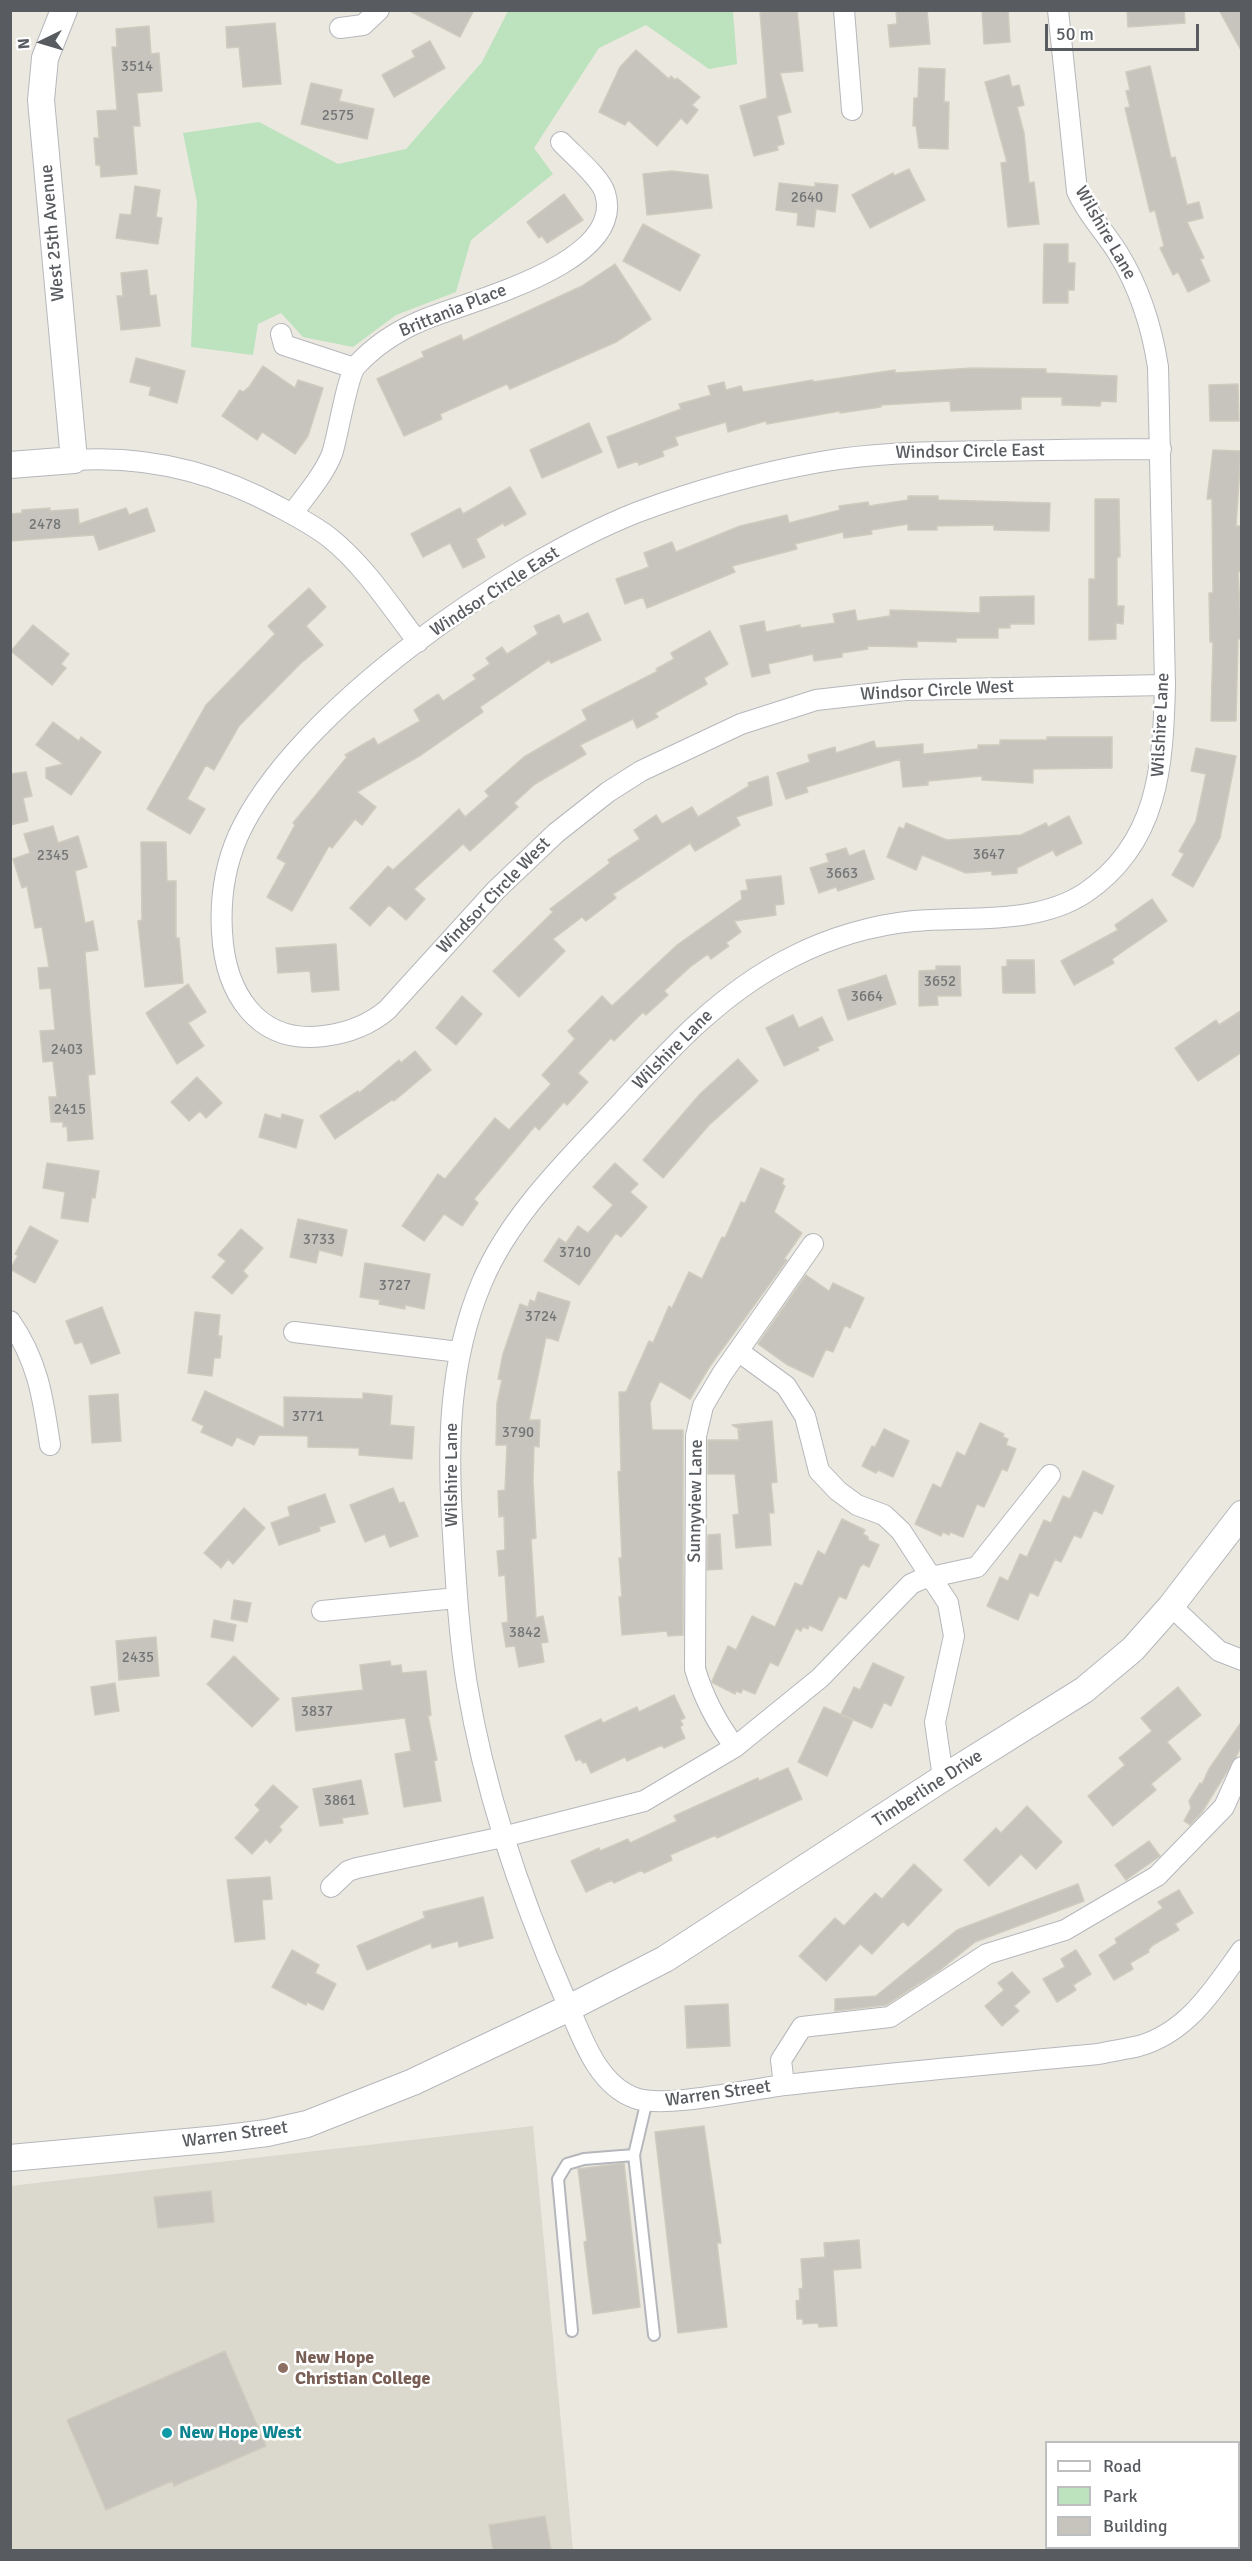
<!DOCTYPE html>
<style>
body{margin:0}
#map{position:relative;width:1252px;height:2561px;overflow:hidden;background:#ebe9df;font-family:Signika,sans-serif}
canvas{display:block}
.frame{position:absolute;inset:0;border:12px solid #585c60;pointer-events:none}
.legend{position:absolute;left:1045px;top:2441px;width:195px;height:108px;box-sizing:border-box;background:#fff;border:2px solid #bcbebf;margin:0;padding:8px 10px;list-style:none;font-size:18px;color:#585c60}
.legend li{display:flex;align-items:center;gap:12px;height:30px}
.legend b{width:30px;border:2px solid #bcbebf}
.north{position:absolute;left:12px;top:12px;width:60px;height:60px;-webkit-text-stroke:4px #fff;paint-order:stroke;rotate:265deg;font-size:16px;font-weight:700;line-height:24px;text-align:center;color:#585c60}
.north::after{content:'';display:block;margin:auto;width:21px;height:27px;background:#585c60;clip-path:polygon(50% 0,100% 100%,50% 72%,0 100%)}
.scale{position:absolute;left:1045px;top:24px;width:154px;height:27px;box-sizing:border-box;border:3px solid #585c60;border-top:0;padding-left:8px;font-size:18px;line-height:21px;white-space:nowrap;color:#585c60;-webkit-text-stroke:4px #fff;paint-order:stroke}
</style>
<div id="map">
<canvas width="1252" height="2561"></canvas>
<div class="frame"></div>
<ul class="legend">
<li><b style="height:8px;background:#fff"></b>Road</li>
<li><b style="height:16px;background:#bce2be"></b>Park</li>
<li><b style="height:16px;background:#c6c4bd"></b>Building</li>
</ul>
<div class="north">N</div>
<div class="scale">50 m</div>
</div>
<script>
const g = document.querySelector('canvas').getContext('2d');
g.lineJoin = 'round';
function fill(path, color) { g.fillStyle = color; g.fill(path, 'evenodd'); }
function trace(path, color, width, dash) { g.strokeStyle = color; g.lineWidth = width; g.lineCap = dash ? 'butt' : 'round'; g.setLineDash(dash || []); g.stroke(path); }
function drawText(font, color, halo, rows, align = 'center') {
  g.font = font + ' Signika,sans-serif'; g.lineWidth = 5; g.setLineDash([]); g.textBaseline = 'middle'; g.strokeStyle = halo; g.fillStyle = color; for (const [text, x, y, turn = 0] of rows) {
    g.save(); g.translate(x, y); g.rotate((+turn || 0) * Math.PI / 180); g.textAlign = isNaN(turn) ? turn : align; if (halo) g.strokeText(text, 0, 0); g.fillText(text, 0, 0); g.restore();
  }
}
const education = new Path2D(`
 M533,2126L573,2550H11L10,2186Z`);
const green = new Path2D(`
 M508,11H733L737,64L709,69L646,25L599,48L534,148L553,174L471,240L456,292L396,315L353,347L303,337L281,313L258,324L253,355L191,347L197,202L183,133L259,122L338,164L406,149L482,62Z`);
const building = new Path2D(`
 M408,10H474L460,37Z
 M797,10L803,71L780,73L791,112L777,116L784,144L777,146L778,150L754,156L740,106L767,98L760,12Z
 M896,10H927L930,44L890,47L888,25L897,24Z
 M982,10H1008L1010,42L984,44Z
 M1127,10H1184L1185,23L1128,27Z
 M1219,10H1242V52Z
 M275,23L281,84L243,87L239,47L227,48L226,27Z
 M149,26L151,54L159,53L162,91L137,93L140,126H133L137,174L101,177L100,165H96L94,138H99L97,111L117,110L112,47H117L116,29Z
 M430,41L445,68L394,97L382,75L415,57L412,51Z
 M636,50L669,79L671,76L675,80L677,78L700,97L692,105L698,110L687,124L681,118L657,146L628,120L625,125L599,112L620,67Z
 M1150,66L1171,158L1175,157L1187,205L1199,202L1203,218L1187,222L1204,258L1200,259L1210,281L1188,292L1178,272L1173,275L1160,248L1164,246L1155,210L1150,212L1125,108L1130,107L1126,91L1130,90L1126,72Z
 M919,68L945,69L944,102H949L948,149L919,148L916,126H913L914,98H918Z
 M1009,75L1012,87L1019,85L1024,105L1017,107L1024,133L1029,183L1034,182L1039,224L1008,227L1001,163L1007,162L985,82Z
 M311,83L342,90L339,101L374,109L367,139L301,124Z
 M909,169L925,200L870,228L852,195L893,173L894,176Z
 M672,171L708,175L712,208L647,215L643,174Z
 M779,183L815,187V183L838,185L835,212L816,209L814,227L797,225L798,213L776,210Z
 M135,186L160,190L156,217L162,218L158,244L116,238L120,214L131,215Z
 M564,194L583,220L547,243L542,236L539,238L527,222Z
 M643,224L700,255L680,291L623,261Z
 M1044,244H1068V263H1075L1074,290H1068V303H1043Z
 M615,264L651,319L616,342L510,389L507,384L440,414L442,419L404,436L377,379L424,357L422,352L461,335L463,341L582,286Z
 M147,270L150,296L156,295L160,326L121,330L117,296H123L121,273Z
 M136,358L185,371L177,403L149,395L151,387L130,382Z
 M263,366L295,388L298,380L323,388L308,436L295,454L262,432L257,440L222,416L240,390L243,392L249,387Z
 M972,368L1046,369V373L1117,376L1116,402L1101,401L1100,406L1062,405V397H1021V409L951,411L950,401L881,405V407L840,413V411L767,424L766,421L728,432L726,422L675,437L678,445L662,451L664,456L639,465L638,461L618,468L607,437L681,409L679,404L711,395L708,386L724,382L726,390L741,386L743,392L813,380V382L895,370V373Z
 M1238,384L1239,421H1210L1209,385Z
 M589,423L602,452L542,478L530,450Z
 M1213,450L1241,451L1236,526H1241L1242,572H1238L1242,639H1238L1236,721H1211L1213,642H1210L1209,593H1213L1212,499H1207Z
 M510,487L526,514L505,526L503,523L476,539L485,557L463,568L450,543L423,557L411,534L460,508L463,514Z
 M908,496H938V500L1050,503L1049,531L994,530V525L937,526V530H908V524L871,530L872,534L844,538L843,532L795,544L797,549L732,566L735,572L647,608L643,597L625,604L616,579L649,567L644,553L672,542L676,552L740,526L787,515L789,523L840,510L839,506L868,502L869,506L908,500Z
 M1095,499H1119L1120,557H1117V606H1124L1123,624L1116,623V639L1089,640V579H1095Z
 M50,508V511L78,509L79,524L126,508L129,515L147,508L155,531L99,550L94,535L10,541V514L22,513V510Z
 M309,588L326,607L306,626L323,645L301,663L239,726L214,770L206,765L187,799L205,809L190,834L147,809L206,705L275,634L268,626Z
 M1034,596V624H1010V628H998V638H956V642L917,641V647L867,646L868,649L842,653V657L814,661L813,654L768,664L770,673L752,677L740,626L764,621L766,632L800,625V628L835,623L833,614L855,610L857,621L890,616V610L980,613V597Z
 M588,613L601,640L551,663L549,660L480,707L483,712L421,755L357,792L376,807L362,825L355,819L332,848L329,846L292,911L267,897L286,863L277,858L295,825L293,823L347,757L345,755L374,738L378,745L420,721L414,710L438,694L443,701L476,679L473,675L490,664L486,658L502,647L507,654L538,634L534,626L559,615L563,624Z
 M33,625L69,654L61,664L66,668L52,685L11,651Z
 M710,631L728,664L704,678L707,684L655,713L658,717L637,728L633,719L580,745L586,754L535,784L514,803L518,807L470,851L463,844L414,889L425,899L406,920L389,905L370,926L350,908L388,866L393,870L459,809L465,817L489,796L485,791L524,757L587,720L582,710L658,671L656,669L674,659L671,653Z
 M53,722L79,741L81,737L101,752L71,795L46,778V768L63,764L36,745Z
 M1047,737H1112V768L1033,769V783L982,780V776L928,781V785L903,787L900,759L806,787L808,792L786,799L777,773L810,762L808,755L835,747L836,753L874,741L876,748L923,744V754L978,749V745H1000V740H1047Z
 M1196,748L1236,756L1220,838L1193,887L1172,875L1184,854L1179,851L1196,821L1206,774L1191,771Z
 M26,772L32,796L23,798L28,821L10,825V774Z
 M768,776L772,805L736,817L740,825L695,851L690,843L613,894L616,898L586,921L582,917L553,939L565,951L519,997L493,971L553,912L550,909L610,863L608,860L640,839L634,830L656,815L662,824L692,807L698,817L749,786L748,783Z
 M1069,816L1082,843L1056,856L1053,850L1017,868V873L992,875V871L966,873L922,855L916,870L887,857L899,827L904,829L906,823L947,840L1021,835L1046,823L1048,827Z
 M53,826L58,843L78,836L87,867L75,871L85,923L93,921L98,950L85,952L95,1074L88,1075L93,1139L68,1141L67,1126L63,1127V1122H51L49,1097H57L53,1061L43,1062L40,1031L55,1030L51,988L40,989L38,968L49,967L42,927L35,928L27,886L22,888L13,859L30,853L24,834Z
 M141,842H166L167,881H176V938H179L183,983L145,987L138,921L142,920Z
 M846,848L849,856L864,850L874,879L838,891L836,887L819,893L810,868L829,862L826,854Z
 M781,876L784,904L775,905L776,915L734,921L741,932L726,943L729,946L711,959L708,954L690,967L664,991L668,995L646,1015L643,1012L614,1041L611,1038L578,1073L588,1082L567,1105L564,1102L539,1130L535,1126L474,1199L478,1203L462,1226L444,1214L424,1241L402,1226L438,1174L445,1179L495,1118L509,1130L551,1084L542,1075L575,1039L568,1031L602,996L612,1006L677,945L742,899L741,891L748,890L746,880Z
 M1152,899L1167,921L1112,959L1114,963L1074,985L1061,961L1118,930L1115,925Z
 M336,944L339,990L312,992L310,971L278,973L276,948Z
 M1007,960H1034L1035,993H1003L1002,967L1007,966Z
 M936,966H960L961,996H937L938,1005L919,1006V971L936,970Z
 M886,975L896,1004L848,1020L838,990Z
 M188,984L206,1012L188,1023L204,1046L177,1064L146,1013Z
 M462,996L482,1014L456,1045L436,1028Z
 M1242,1010V1052L1198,1081L1175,1048L1216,1020L1219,1025Z
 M793,1015L799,1028L822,1017L833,1040L817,1047L819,1050L784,1066L766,1028Z
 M415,1051L431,1070L394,1101L392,1100L335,1139L320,1116L358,1091L359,1093L399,1060L401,1063Z
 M738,1059L758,1081L709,1125L663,1178L643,1160L700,1094Z
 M197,1077L222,1103L206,1118L200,1111L189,1121L171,1102Z
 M265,1114L281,1119L282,1114L303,1120L296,1148L259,1137Z
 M47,1163L99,1171L95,1198L92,1197L88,1222L61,1218L65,1192L43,1188Z
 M615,1163L638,1184L630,1192L647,1207L621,1237L616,1233L579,1285L544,1261L559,1238L566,1243L578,1226L588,1233L613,1205L593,1187Z
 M761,1168L784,1179L782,1184L785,1186L774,1212L802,1233L784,1259L787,1260L710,1366L690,1399L660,1381L650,1403L652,1430H683V1635L668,1636L667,1631L622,1635L619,1597H622L619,1558H622L618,1472L621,1471L619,1392H626L649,1341L653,1343L669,1306L672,1308L689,1272L702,1279L722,1237L725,1238L741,1202L745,1203Z
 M298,1219L347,1230L342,1256L319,1250L316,1263L290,1257Z
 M30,1226L58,1241L35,1283L10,1269L18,1256L15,1254Z
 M241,1229L263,1248L243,1271L248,1276L232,1294L212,1277L226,1261L218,1255Z
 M365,1263L430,1274L424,1309L405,1305V1309L379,1304L380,1300L360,1297Z
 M806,1275L829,1291L833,1283L864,1298L850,1328L845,1325L833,1352L826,1349L813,1377L786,1364L758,1344Z
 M538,1292L570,1302L558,1341L546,1337L529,1420H540L539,1447L534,1446L533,1481L536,1538L531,1539L536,1618L543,1616L548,1642L541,1643L544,1662L519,1667L515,1646L506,1647L502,1623L508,1622L505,1575L499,1576L497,1551L505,1550L504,1516L499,1517L498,1491L505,1490L507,1445H496L497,1403L502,1380L498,1379L503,1354L520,1304L528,1307L530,1300L535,1302Z
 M102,1307L120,1353L91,1364L82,1342L75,1344L66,1321Z
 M195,1312L220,1315L218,1336H222L220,1358H214L212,1376L188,1373Z
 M205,1391L284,1428V1397L363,1399V1393L392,1396L390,1425L414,1427L412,1459L359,1455V1448L308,1447V1436L259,1435L254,1445L237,1437L232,1446L201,1432L204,1426L192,1420Z
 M118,1394L121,1441L92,1443L89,1396Z
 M772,1421L777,1482L771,1483L774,1513H769L771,1545L736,1548L733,1515L739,1514L735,1474H708V1440H739L738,1430H741L732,1425Z
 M980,1423L1004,1434L1003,1437L1008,1439L1006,1445L1016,1449L1007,1471L1002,1469L984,1507L977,1504L963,1537L950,1532L949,1535L943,1532L941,1536L915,1524L933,1484L941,1488L957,1452L965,1456Z
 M884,1429L909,1441L893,1477L878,1470L876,1473L862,1466L872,1446L875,1447Z
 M1083,1471L1114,1486L1102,1514L1094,1510L1081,1538L1074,1535L1061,1562L1055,1559L1038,1596L1030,1592L1018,1620L987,1606L1000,1577L1008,1581L1020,1554L1027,1557L1044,1520L1051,1523L1063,1496L1070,1499Z
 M393,1488L399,1503L404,1502L418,1536L390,1547L385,1534L365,1542L350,1505Z
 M325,1494L335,1522L319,1527L320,1531L279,1545L271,1523L290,1516L288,1507Z
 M244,1508L265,1528L233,1564L228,1559L221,1568L204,1553Z
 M842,1519L865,1530L863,1534L868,1537V1540L879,1545L869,1567L863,1564L860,1567L846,1599L839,1596L822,1631L809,1625L808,1629L803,1627L801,1631L796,1628L778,1666L770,1662L755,1694L743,1689L741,1693L736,1691L735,1694L713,1683L712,1681L728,1646L736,1650L752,1616L775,1627L795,1583L802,1586L818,1551L825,1555Z
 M720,1534L722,1569L707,1570L708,1535Z
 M234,1600L251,1603L247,1622L231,1619Z
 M214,1620L236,1625L233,1641L211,1637Z
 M156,1637L159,1676L119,1680L116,1641Z
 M234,1656L279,1699L252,1727L207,1684Z
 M390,1661L391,1666L401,1665L402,1673L426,1671L431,1715L428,1716L437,1760L434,1761L441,1801L404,1807L395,1754L411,1751L405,1718L296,1731L292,1698L363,1690L360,1665Z
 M873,1663L904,1677L891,1706L884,1702L872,1728L841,1714L854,1687L860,1690Z
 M115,1683L119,1711L95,1715L91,1687Z
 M1178,1687L1201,1715L1167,1742L1181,1759L1151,1784L1156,1790L1113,1826L1088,1796L1125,1765L1119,1758L1152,1731L1141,1718Z
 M674,1695L685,1718L680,1720L683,1725L680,1727L685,1738L664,1748L662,1745L627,1761L625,1757L591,1773L586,1762L583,1763L580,1759L576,1761L565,1736L601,1719L603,1723L637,1707L639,1712Z
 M824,1707L853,1720L827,1776L798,1762Z
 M1242,1721V1745L1236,1757L1202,1812L1190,1825L1184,1821L1191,1808L1189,1801L1200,1783L1202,1784L1209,1769Z
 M788,1768L802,1799L717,1838L716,1835L670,1855L672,1860L644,1873L642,1870L614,1883L612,1880L586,1892L571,1861L599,1848L600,1851L628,1839L630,1843L677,1821L674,1816L758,1778L759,1781Z
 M361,1780L368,1814L342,1818L343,1823L320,1826L313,1789Z
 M273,1785L298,1807L279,1827L282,1830L270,1843L266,1839L252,1854L235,1838L260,1810L255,1805Z
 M1027,1806L1062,1842L1036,1869L1021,1854L989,1886L964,1860L996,1828L1001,1833Z
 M1149,1841L1160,1856L1126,1880L1115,1865Z
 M914,1864L942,1890L908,1926L903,1921L872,1954L860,1944L826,1981L799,1956L835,1918L844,1926L875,1893L882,1899Z
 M270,1877L272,1899L262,1900L265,1939L235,1942L227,1880Z
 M1078,1884L1084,1901L975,1942L940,1970L886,2005L835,2011V1999L876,1996L957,1930Z
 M1179,1890L1193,1913L1175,1924L1179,1930L1153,1945L1148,1950L1149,1952L1130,1963L1133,1969L1114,1980L1099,1955L1117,1943L1115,1939L1163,1908L1158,1902Z
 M483,1897L493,1938L459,1947L458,1941L432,1948L431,1943L367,1970L357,1946L425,1918L423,1912Z
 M292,1950L319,1965L315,1973L336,1984L323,2010L307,2002L306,2005L272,1987Z
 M1076,1950L1091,1974L1073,1985L1076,1990L1057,2002L1043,1979L1065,1967L1061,1959Z
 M1012,1972L1030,1992L1014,2006L1019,2011L1002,2026L985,2006L1004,1990L998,1983Z
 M728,2004L730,2046L687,2048L685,2006Z
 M704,2126L721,2243H717L727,2327L678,2333L655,2132Z
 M624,2163L640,2307L593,2314L584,2242L587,2241L578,2169Z
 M211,2191L214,2222L158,2228L154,2197Z
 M859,2240L861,2268L833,2270L837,2326L819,2327L818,2323L803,2324V2319H797L796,2301L800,2300L799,2289L803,2288L801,2259L825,2257L824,2243Z
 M225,2351L266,2446L174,2486L172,2481L106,2510L67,2420Z
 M545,2516L551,2550H493L489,2525Z`);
const service = new Path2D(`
 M647,2100L634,2155L654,2335
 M572,2331L558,2179L567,2164L584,2159L634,2155`);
const minor = new Path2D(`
 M844,10L852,110
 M1058,10L1077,191C1087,214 1105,232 1118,253C1139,287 1152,328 1158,367L1165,685C1163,765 1159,843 1085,893C1036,925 970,916 914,921C873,925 829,938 792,957C720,993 669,1050 616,1108C567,1161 511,1214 482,1282C448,1362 447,1449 453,1534C456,1585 459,1635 467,1685C485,1793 520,1896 564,1996C580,2031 595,2084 635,2098C665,2109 749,2089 785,2085C889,2073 994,2064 1098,2054C1112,2051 1126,2049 1139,2046C1188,2032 1214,1989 1242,1950
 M340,28L363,25L379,10
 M281,334L284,345L354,368
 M1161,449C1105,449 1049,450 994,451C935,452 877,452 820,462C758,473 697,490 638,512C511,562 295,710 238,836C225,866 220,899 222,932C225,991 256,1045 324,1036C348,1033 368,1026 387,1010L496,890L556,833L608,792L641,771L741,724L816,700L905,690L1165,685
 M74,460C147,455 215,472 279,507C296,516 315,526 330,538C365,566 391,607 418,642
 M292,514C306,495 323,476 332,454C338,436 347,376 356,366C374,346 397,331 423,320C468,301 627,264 605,193C601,178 573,155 561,142
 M10,1321C38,1361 43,1398 50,1445
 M294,1332L459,1352
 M738,1351L786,1386L805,1416L819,1471L838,1491L857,1505L884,1515L901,1531L948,1603L954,1636L935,1722L943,1778
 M1171,1606L1219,1651L1242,1660
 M322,1611L457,1598
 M735,1747C716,1722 704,1699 695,1669L696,1436L703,1406L722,1374L813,1244
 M331,1887L348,1871L357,1868L503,1837L644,1801L735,1747L820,1678L911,1584L922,1579L977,1567L1050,1475
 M784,2085L781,2060L802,2027L890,2017L987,1954L1065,1930L1157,1876L1224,1807L1242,1767`);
const tertiary = new Path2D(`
 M10,465L74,460L41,100L45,58L64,10
 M10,2158L219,2139L267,2133L307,2124L413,2082L569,2008L665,1959L943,1778L1084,1690L1133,1649L1171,1606L1242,1514`);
const markers = [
 [283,2368,6,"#8d6e63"],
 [167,2433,6,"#0f9aa8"]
];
const numberNames = [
 ["3514",137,67],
 ["2575",338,116],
 ["2640",807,198],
 ["2478",45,525],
 ["3647",989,855],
 ["2345",53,856],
 ["3663",842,874],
 ["3652",940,982],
 ["3664",867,997],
 ["2403",67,1050],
 ["2415",70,1110],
 ["3733",319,1240],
 ["3710",575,1253],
 ["3727",395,1286],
 ["3724",541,1317],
 ["3771",308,1417],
 ["3790",518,1433],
 ["3842",525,1633],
 ["2435",138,1658],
 ["3837",317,1712],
 ["3861",340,1801]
];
const streetNames = [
 ["West 25th Avenue",53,233,-95],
 ["Wilshire Lane",1105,233,60],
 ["Brittania Place",453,311,-22],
 ["Windsor Circle East",970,452,-1],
 ["Windsor Circle East",495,592,-33],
 ["Windsor Circle West",937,691,-3],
 ["Wilshire Lane",1161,725,-87],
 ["Windsor Circle West",494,896,-46],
 ["Wilshire Lane",673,1050,-45],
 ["Wilshire Lane",452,1475,-90],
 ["Sunnyview Lane",696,1501,-89],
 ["Timberline Drive",928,1789,-33],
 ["Warren Street",718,2094,-8],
 ["Warren Street",235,2135,-8]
];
const educationNames = [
 ["New Hope",295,2358],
 ["Christian College",295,2379]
];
const cultureNames = [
 ["New Hope West",179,2433]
];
fill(education, '#dbd8ce');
fill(green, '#bce2be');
fill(building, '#c6c4bd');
trace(building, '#cfcbbe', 1.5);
trace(service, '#b5b7bc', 14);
trace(minor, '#b5b7bc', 22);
trace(tertiary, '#b5b7bc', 28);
trace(service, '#fff', 10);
trace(minor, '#fff', 20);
trace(tertiary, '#fff', 26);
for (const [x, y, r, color] of markers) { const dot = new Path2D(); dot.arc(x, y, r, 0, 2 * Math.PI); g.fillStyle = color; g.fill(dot); trace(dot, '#fff', 2); }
drawText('15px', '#747677', null, numberNames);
drawText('18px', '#585c60', '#fff', streetNames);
drawText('bold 18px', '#785e54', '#fff', educationNames, 'left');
drawText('bold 18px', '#0d838f', '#fff', cultureNames, 'left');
</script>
